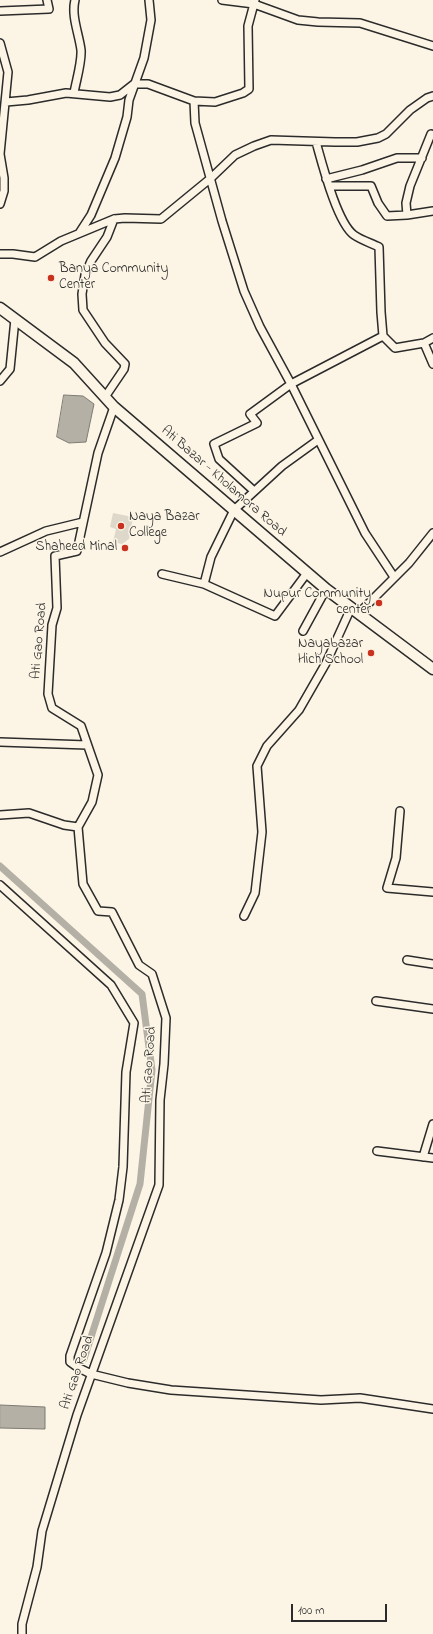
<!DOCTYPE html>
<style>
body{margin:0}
#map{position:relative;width:433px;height:1634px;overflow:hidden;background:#fcf5e5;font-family:"Indie Flower",sans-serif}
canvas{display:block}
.scale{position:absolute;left:291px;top:1604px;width:96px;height:18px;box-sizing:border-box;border:2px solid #2b2b2b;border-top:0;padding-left:5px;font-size:12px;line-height:14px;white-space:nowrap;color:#2b2b2b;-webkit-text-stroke:3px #fcf5e5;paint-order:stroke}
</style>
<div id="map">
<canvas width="433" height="1634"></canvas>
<div class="scale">100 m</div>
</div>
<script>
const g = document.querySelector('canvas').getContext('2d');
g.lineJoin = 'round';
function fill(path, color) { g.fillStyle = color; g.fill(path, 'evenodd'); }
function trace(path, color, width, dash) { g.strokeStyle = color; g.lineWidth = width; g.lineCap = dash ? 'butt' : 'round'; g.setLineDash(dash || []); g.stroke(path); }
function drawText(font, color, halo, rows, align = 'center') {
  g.font = font + ' "Indie Flower",sans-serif'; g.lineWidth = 3; g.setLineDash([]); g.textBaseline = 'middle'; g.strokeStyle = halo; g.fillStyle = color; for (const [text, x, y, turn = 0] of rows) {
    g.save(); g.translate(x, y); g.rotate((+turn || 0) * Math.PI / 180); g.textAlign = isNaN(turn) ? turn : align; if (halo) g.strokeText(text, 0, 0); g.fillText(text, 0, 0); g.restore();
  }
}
const green = new Path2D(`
 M113,513L133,517L129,539L122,544L113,542L116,529L110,527Z`);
const water = new Path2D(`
 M64,395L83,396L94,404L86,442L69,443L57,437Z
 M0,1405L45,1407V1429L0,1428Z`);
const canal = new Path2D(`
 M0,866L142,994L152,1070L140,1184L84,1359`);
const street = new Path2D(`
 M222,0L254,4L298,20L318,22L360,23L433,46
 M0,11L49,9L47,0
 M0,43L8,72L0,154L4,178V191L0,204
 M74,93C76,81 82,62 81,50C79,34 71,16 75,0
 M194,101L195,123L222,221L244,291L260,327L291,384L365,533L394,577
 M6,102L28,100L66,93L110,97L120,95L134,84H148L194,101L215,102L243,93L249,89L248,26L255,0
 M316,142C322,163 337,223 354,235C361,240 371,243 379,247L381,312L383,336L395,348L424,343L433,364
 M326,179L362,170L397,158H422
 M329,186H371L378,203L387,216L407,215L433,211
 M407,215L406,203L410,186L431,134
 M80,232L91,215L115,158L127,117L129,100L144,58L151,20L149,0
 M0,254H13L35,257L61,241L114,219L125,218L161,219L211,178L235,155L254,146L271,140L335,142H357L378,138L386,134L410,110L427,98L433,96
 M424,343L433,338
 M0,381L10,369L15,319
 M105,397L124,369L125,364L105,343L83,310L82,294L85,275L91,261L107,237L114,219
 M254,491L219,459L214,444L257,423L250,414L291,384L383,336
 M0,552L46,531L83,522
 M162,574L204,584L275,616L307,573
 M204,584L211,557L234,510L282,466L318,440
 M358,614L409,563L433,533
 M303,631L326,589
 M0,742L87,745
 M400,811L396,858L387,888L433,892
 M0,815L29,813L64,825L78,827
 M0,885L111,985L134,1023L126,1072L123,1167L119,1200L106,1253L70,1356V1362L77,1367L91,1374L128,1383L171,1390L321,1400L360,1398L433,1409
 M244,916L255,893L262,832L257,766L267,746L299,710L326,663L351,608
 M407,960L433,964
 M376,1001L433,1009
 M377,1151L433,1158
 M423,1157L433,1124
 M22,1634V1624L37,1567L42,1531L77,1415L159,1185L160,1100L164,1064L166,1018L152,974L139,965L112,912L98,911L83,884L78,827L92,802L98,775L81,726L52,708L48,694L52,625L57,608L55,556L77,551L98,453L114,407`);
const secondary = new Path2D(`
 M0,308L74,363L114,407L326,589L433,669`);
const markers = [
 [51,278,4,"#c8321e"],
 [121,526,4,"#c8321e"],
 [125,548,4,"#c8321e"],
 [379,603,4,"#c8321e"],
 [371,653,4,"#c8321e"]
];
const poiNames = [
 ["Banya Community",59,270,"left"],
 ["Center",59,286,"left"],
 ["Naya Bazar",129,518,"left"],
 ["College",129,534,"left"],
 ["Shaheed Minal",117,548],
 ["Nupur Community",371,595],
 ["center",371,611],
 ["Nayabazar",363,645],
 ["Hich School",363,661]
];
const streetNames = [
 ["Ati Bazar - Kholamora Road",223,482,41],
 ["Ati Gao Road",40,641,-85],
 ["Ati Gao Road",150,1065,-86],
 ["Ati Gao Road",78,1373,-71]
];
fill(green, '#ded8ca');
fill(water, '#b4b0a5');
trace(water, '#7d7b74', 1);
trace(canal, '#b4b0a5', 7);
trace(street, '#2b2b2b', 10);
trace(secondary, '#2b2b2b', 13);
trace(street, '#fcf5e5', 7);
trace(secondary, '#fcf5e5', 10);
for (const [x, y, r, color] of markers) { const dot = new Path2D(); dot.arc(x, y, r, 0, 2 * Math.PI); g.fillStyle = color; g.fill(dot); trace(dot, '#fcf5e5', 1.5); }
drawText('14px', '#2b2b2b', '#fcf5e5', poiNames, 'right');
drawText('14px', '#2b2b2b', '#fcf5e5', streetNames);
</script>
